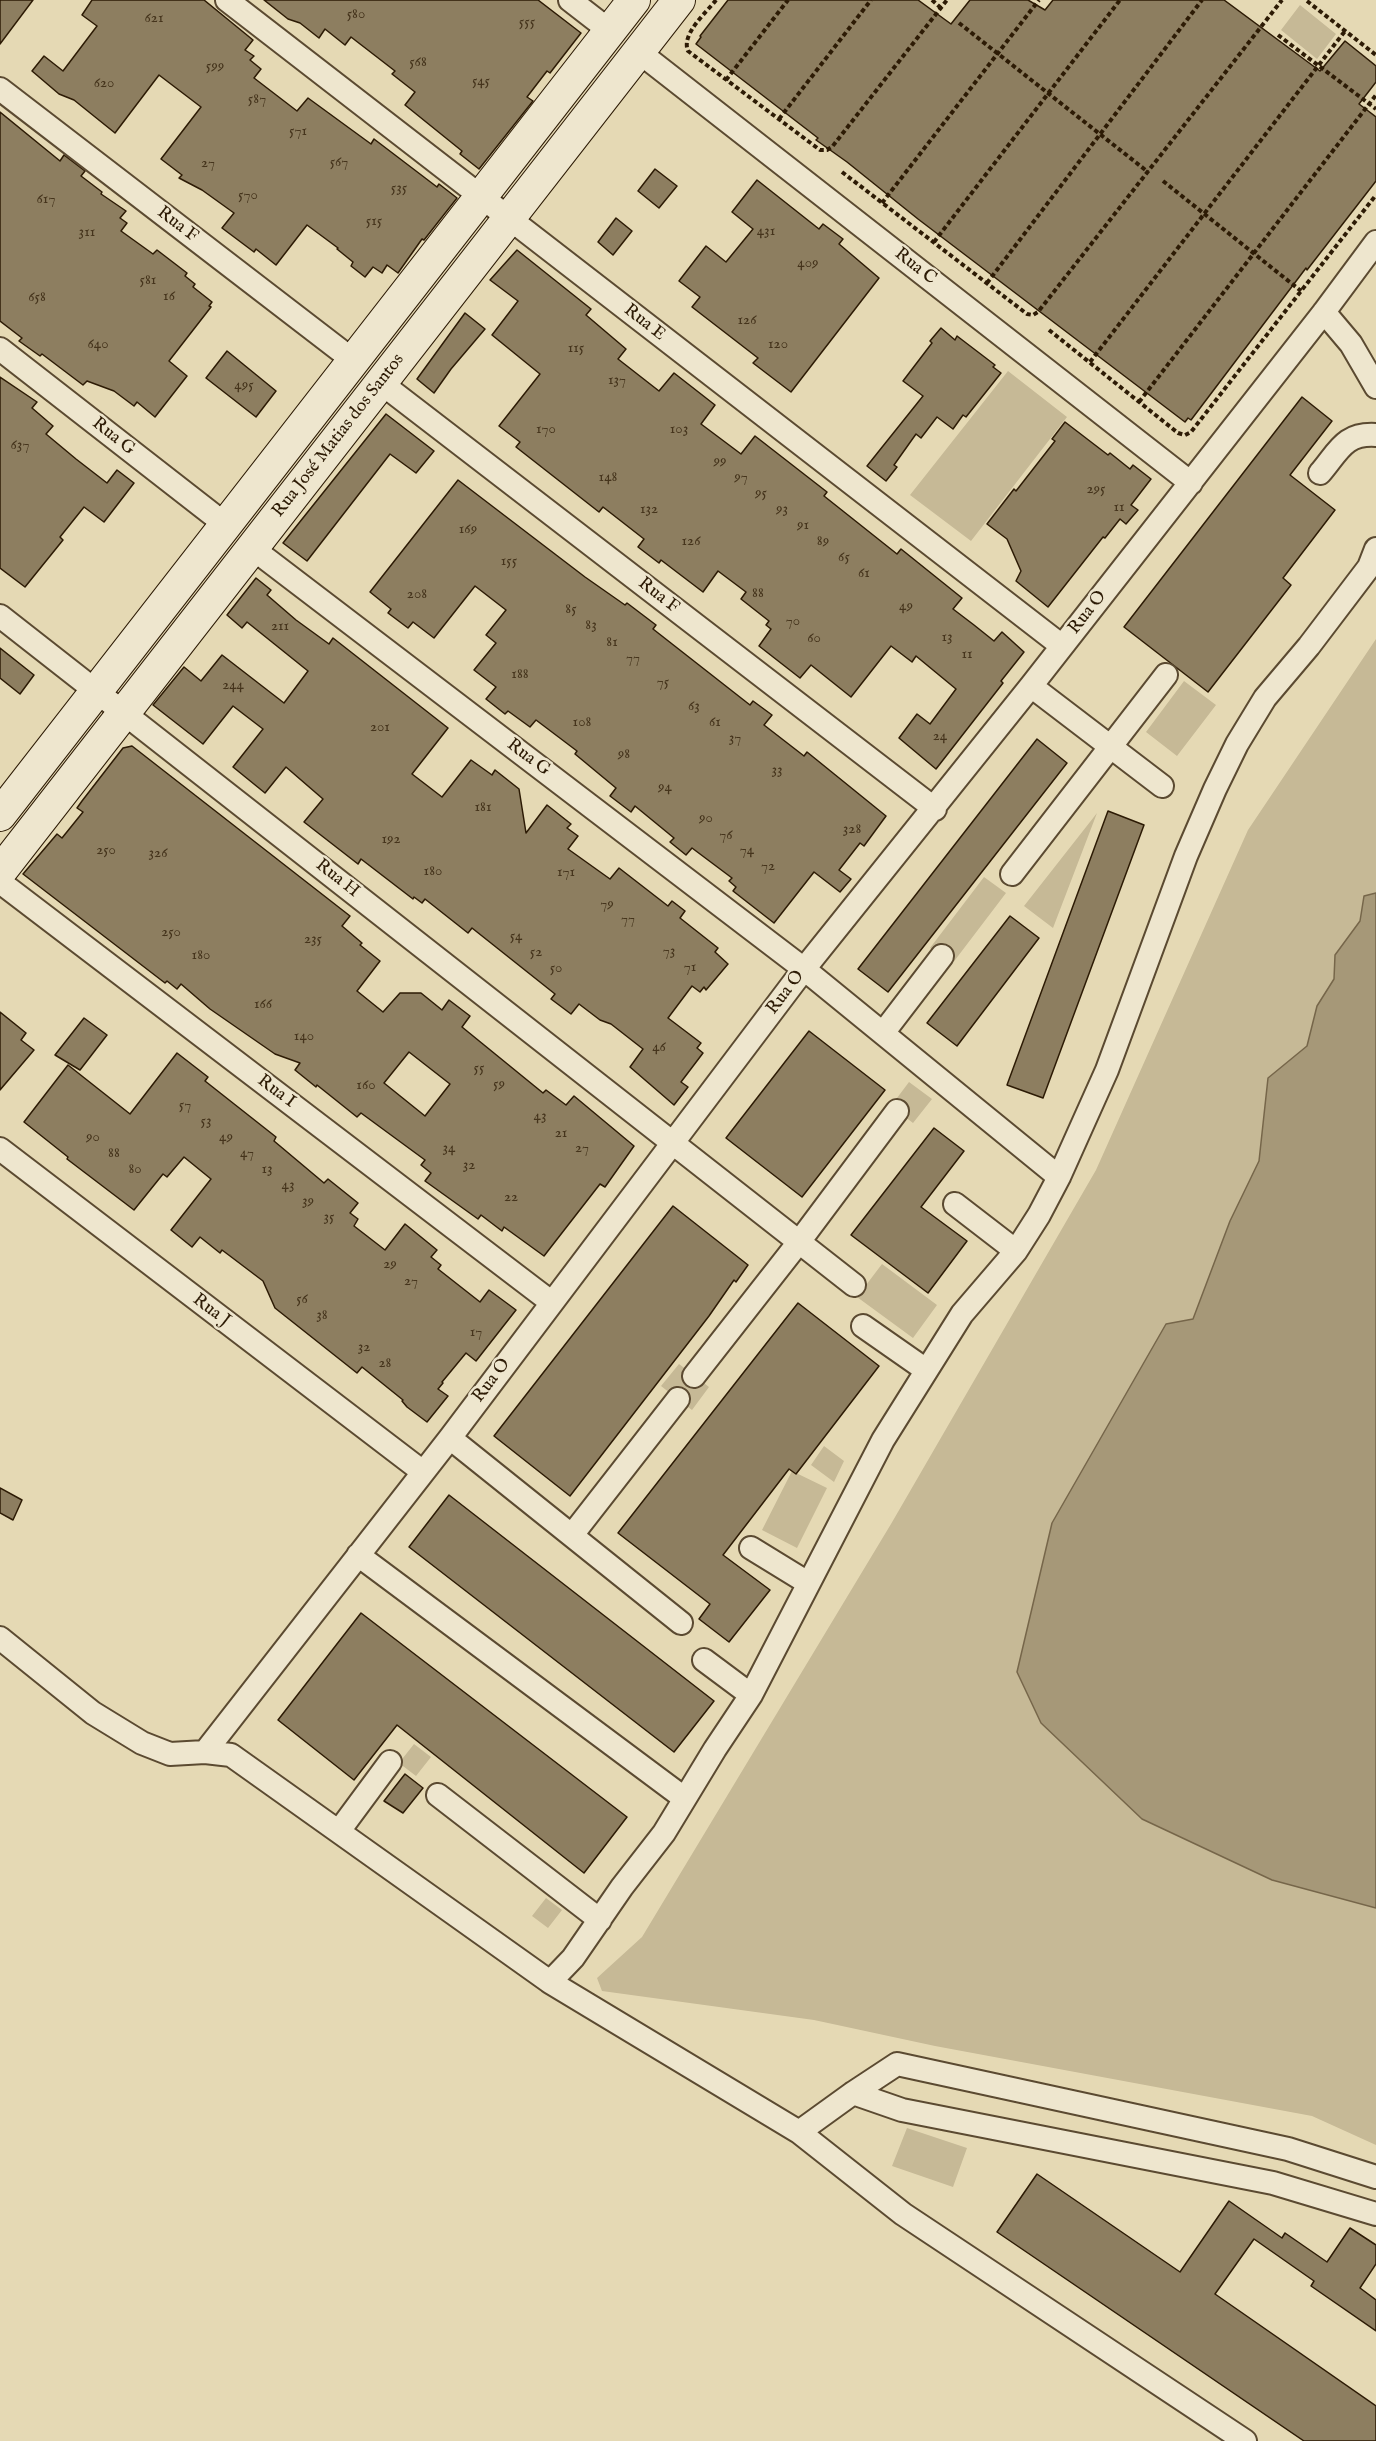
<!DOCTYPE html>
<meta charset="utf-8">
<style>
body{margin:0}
canvas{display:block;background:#e5d9b4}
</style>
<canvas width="1376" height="2441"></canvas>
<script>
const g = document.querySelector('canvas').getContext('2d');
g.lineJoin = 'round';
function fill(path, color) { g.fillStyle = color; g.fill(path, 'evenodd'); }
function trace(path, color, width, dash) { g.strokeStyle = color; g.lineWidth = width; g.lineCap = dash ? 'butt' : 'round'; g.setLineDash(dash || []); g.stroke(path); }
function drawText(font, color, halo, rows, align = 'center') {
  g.font = font + ' "IM FELL English",serif'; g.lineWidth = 5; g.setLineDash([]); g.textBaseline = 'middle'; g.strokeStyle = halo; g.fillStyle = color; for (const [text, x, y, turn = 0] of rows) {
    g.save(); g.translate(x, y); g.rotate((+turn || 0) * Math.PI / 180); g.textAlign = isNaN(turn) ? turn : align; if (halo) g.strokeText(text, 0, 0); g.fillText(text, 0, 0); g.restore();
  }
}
const green = new Path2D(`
 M1300,5L1336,34L1317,59L1281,30Z
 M1008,371L1067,417L971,541L910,495Z
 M1376,639V893L1364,896L1360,921L1336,955L1334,979L1317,1007L1307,1046L1268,1078L1259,1161L1230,1221L1193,1320L1272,1880L1376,1908V2145L1312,2116L935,2046L814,2020L602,1991L597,1978L642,1937L891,1524L1096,1170L1248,830Z
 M1184,681L1216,705L1177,756L1146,732Z
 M1097,813L1053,928L1024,906Z
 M984,877L1006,893L952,964L930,948Z
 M909,1082L932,1099L913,1123L891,1106Z
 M882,1264L937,1305L913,1338L857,1297Z
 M679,1364L709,1387L692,1410L661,1386Z
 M824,1446L844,1461L834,1482L811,1465Z
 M792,1471L827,1488L797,1548L762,1530Z
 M414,1744L431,1757L416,1776L399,1763Z
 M546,1898L562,1910L548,1928L532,1916Z
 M907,2128L967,2148L953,2187L892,2166Z`);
const water = new Path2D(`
 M1376,893V1908L1272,1880L1142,1819L1041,1723L1017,1672L1052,1523L1166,1324L1193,1319L1230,1221L1259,1161L1268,1078L1307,1046L1317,1006L1334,979L1335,955L1360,921L1364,896Z`);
const building = new Path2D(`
 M0,0H33L0,44Z
 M92,0H204L253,40L245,50L254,56L250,60L261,69L254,78L297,111L308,98L371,144L374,139L437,187L439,184L457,198L424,240L422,239L398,273L387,265L382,273L373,267L365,277L351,266L353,262L337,249L338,248L307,225L276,265L256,249L254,252L222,228L234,213L202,190L179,178L182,175L161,159L201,107L159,75L115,133L74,100L59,94L32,71L44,56L63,71L97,26L82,15Z
 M264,0H538L581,33L550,73L547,71L527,97L533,101L479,169L460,154L462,151L405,105L415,92L392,74L395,71L351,37L345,45L325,29L319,38L300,23L288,19Z
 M728,0H918L951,24L970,0H1028L1045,10L1053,0H1224L1320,71L1345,41L1376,66V82L1359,104L1376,117V181L1307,270L1306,268L1191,420L1188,418L1185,422L918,219L847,162L816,140L818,138L696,44L701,37L700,36Z
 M0,112L60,161L64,155L85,171L81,176L102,192L101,194L126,211L120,218L127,223L121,231L153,254L157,250L187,273L185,276L195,284L193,287L212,302L209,306L211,307L169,361L187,376L155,417L137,402L134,406L114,391L87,381L83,385L42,354L40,356L19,341L22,338L0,321Z
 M655,169L677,186L659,208L638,191Z
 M757,180L819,229L823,224L843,239L839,244L879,278L791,392L753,363L758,358L692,307L700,297L679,281L706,246L726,262L753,229L732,212Z
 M616,218L632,231L613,255L598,242Z
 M517,250L591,309L586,315L626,349L618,359L659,391L674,373L715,405L701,424L741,454L755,436L827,492L824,496L897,554L901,549L962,598L953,609L974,625L994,641L1002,632L1024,652L1001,681L1003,683L936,769L899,738L917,714L930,724L956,689L916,656L912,662L891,646L851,697L811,665L800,678L759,646L771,629L766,625L769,621L741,599L746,592L718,571L703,592L661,560L659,563L638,547L644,539L603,507L599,512L516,447L520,442L499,426L540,374L492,335L518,301L490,280Z
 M465,313L485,329L451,369L434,393L417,379Z
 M941,328L955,340L957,336L995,365L993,367L1001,373L966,417L963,415L953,429L937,417L921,438L916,434L894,465L897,467L886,481L867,466L923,396L903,381L932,343L930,341Z
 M227,351L276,391L256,417L206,378Z
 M0,377L37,402L32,408L53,426L46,434L76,459L107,483L117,470L134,483L104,522L84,507L60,537L63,540L25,587L0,568Z
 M1302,397L1332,421L1290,475L1335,510L1283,578L1291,585L1208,692L1124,627Z
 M386,414L434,451L416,473L390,454L307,561L283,543Z
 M1065,422L1108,455L1110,453L1130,469L1133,465L1151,479L1131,505L1138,510L1126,524L1120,519L1105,538L1103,537L1048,607L1016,581L1021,571L1007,539L987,524L1014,489L1016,491L1055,441L1052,439Z
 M458,480L585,577L625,605L627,603L656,625L653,629L750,705L753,701L772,715L764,725L804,756L807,752L886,816L864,846L860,843L839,870L851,879L840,892L814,872L774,923L733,891L736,887L729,881L732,878L692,848L686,855L670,842L674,838L635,806L631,812L610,796L616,788L575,754L577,751L536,720L530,727L508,711L505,714L486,699L496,687L474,670L496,643L486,635L506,610L475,586L434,638L413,622L408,628L388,613L391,609L370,592Z
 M256,578L271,590L267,595L296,620L329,644L333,638L448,728L412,774L442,797L471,760L492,775L495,770L519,789L526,833L547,805L571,824L567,828L578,836L568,849L610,879L619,868L668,906L672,901L685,911L680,918L718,948L715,952L728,964L706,990L704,987L700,992L692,986L668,1018L701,1043L697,1048L703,1053L681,1082L688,1087L674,1105L630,1067L643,1049L611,1024L600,1020L579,1004L571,1014L551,999L555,994L472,928L468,933L425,899L422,903L414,897L413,899L361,859L358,864L304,822L323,799L286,767L265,793L233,767L263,729L233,706L203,744L153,705L184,667L201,681L222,655L284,703L308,671L247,622L242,628L227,615Z
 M0,648L34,675L20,694L0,678Z
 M1037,739L1067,763L888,992L858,969Z
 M132,746L350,916L342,926L362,943L360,945L380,961L357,991L383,1012L400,993H421L442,1010L449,1000L470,1016L462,1027L543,1093L546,1090L566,1105L574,1096L634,1146L605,1187L600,1184L544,1256L504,1227L502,1231L481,1215L478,1219L425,1181L431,1173L421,1165L425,1160L361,1113L357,1117L317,1085L316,1087L295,1070L300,1063L275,1054L210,1009L181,984L177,989L167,981L165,983L23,874L57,834L62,838L83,812L77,808L82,801L123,748ZM409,1052L450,1084L425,1116L384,1083Z
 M1108,811L1144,825L1043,1098L1007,1085Z
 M1010,916L1039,938L957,1046L927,1023Z
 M0,1012L26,1033L21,1040L34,1050L0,1090Z
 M84,1018L107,1035L80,1070L55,1055Z
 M809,1031L885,1090L802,1197L726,1138Z
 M177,1053L208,1077L205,1081L276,1137L274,1141L324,1183L328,1179L358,1203L350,1213L358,1219L354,1226L385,1250L405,1224L437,1250L431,1257L441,1265L438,1269L480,1302L489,1290L516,1310L476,1361L466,1353L442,1382L443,1383L438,1389L448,1396L427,1422L407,1407L402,1401L403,1400L362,1367L357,1373L275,1308L263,1281L230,1256L222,1250L220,1253L200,1237L192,1247L171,1230L211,1179L184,1157L167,1177L163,1174L134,1210L67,1159L68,1157L24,1122L68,1065L130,1114Z
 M934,1128L964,1151L921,1207L967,1241L928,1293L851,1235Z
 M673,1206L748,1265L736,1282L734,1280L709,1316L570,1496L494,1436Z
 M798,1303L879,1366L796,1474L789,1469L723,1555L770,1590L729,1642L699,1619L710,1604L618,1533Z
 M0,1488L22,1500L13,1520L0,1513Z
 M449,1495L714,1701L674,1752L409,1547Z
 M361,1613L627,1817L584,1873L397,1725L354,1780L278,1720Z
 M405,1774L423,1788L403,1813L384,1801Z
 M1037,2174L1180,2272L1229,2201L1282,2238L1285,2233L1327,2262L1350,2228L1376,2245V2264L1360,2288L1376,2300V2331L1311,2286L1314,2281L1254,2239L1215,2294L1376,2406V2441H1304L997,2232Z`);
const path = new Path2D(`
 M716,0C706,13 681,34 688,51L820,150H827L832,147L947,0
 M932,0L941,8
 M1307,1L1376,55
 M959,23L1148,172
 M1278,35L1376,109
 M726,80L788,0
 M779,119L871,0
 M842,172L1027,314L1033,315L1038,312L1282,0
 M1163,181L1301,291
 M882,203L1039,0
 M934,242L1120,0
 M987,283L1202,0
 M1049,330L1178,433L1185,435L1191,432L1376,195
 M1090,362L1345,31
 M1139,402L1376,95`);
const street = new Path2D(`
 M227,0L1062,646
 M570,0L610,31
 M639,52L1191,483
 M0,89L354,361
 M1324,312L1351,344L1376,387
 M0,349L226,525
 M381,383L935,809
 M1320,473C1339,451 1344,433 1376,435
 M252,548L804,969L1059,1177
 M0,616L854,1285
 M1031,686L1162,786
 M1012,874L1166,675
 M0,882L551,1302
 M883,1033L942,956
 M0,1149L423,1472
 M955,1204L1016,1251
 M863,1326L926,1370
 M694,1376L799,1242L897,1111
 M450,1438L681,1623
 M572,1535L678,1399
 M751,1548L808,1583
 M358,1555L684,1798
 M0,1638L93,1713L142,1743L170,1754L205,1752L231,1755L550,1982L573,1958L622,1887L664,1833L715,1749L751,1695L883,1440L962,1314L1016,1251L1039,1215L1059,1177L1107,1070L1186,856L1215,789L1237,744L1265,698L1309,646L1369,567L1376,549
 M704,1660L751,1695
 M205,1752L450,1438L804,969L1031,686L1324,312L1376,242
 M438,1795L600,1920
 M339,1831L390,1762
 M550,1982L799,2132L903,2214L1245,2441
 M853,2093L902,2110L1273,2183L1376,2214
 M799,2132L853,2093L897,2064L1288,2149L1376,2177`);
const secondary = new Path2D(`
 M0,815L634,0
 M0,872L679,0`);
const numberNames = [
 ["580",356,15],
 ["621",154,19],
 ["555",527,23],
 ["568",418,63],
 ["599",215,67],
 ["545",481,82],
 ["620",104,84],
 ["587",257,100],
 ["571",298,132],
 ["567",339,163],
 ["27",208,164],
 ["535",399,189],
 ["570",248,196],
 ["617",46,200],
 ["515",374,222],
 ["431",766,232],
 ["311",87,233],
 ["409",808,264],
 ["581",148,281],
 ["16",169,297],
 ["658",37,298],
 ["126",747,321],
 ["640",98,345],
 ["120",778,345],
 ["115",576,349],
 ["137",617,381],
 ["495",244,386],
 ["170",546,430],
 ["103",679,430],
 ["637",20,446],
 ["99",720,462],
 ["148",608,478],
 ["97",741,478],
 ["295",1096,490],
 ["95",761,494],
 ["11",1119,508],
 ["132",649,510],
 ["93",782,510],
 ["91",803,526],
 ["169",468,530],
 ["126",691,542],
 ["89",823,542],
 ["65",844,558],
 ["155",509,562],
 ["61",864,574],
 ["88",758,594],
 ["208",417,595],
 ["49",906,607],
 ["85",571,610],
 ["70",793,622],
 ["83",591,626],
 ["211",280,627],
 ["13",947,638],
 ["60",814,639],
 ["81",612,643],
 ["11",967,655],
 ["77",633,659],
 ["188",520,675],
 ["75",663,683],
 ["244",233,686],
 ["63",694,707],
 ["108",582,723],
 ["61",715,723],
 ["201",380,728],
 ["24",940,737],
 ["37",735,739],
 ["98",624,755],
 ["33",777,771],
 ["94",665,788],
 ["181",483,808],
 ["90",706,819],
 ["328",852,830],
 ["76",726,836],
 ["192",391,840],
 ["250",106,851],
 ["74",747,851],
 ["326",158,854],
 ["72",768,867],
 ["180",433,872],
 ["171",566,873],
 ["79",607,905],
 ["77",628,920],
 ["250",171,933],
 ["54",516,937],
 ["235",313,940],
 ["73",669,952],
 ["52",536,953],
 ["180",201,956],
 ["71",690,968],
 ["50",556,969],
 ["166",263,1005],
 ["140",304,1037],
 ["46",659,1048],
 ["55",479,1069],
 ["59",499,1085],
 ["160",366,1086],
 ["57",185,1106],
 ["43",540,1117],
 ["53",206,1122],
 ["21",561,1134],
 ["90",93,1138],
 ["49",226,1138],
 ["34",449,1149],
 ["27",582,1149],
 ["88",114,1154],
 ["47",247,1154],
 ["32",469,1166],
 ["80",135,1170],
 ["13",267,1170],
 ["43",288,1186],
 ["22",511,1198],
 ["39",308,1202],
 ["35",329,1218],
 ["29",390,1265],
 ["27",411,1282],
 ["56",302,1300],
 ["38",322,1316],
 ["17",476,1333],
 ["32",364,1348],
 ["28",385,1364]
];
const streetNames = [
 ["Rua F",177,225,37],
 ["Rua C",915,267,38],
 ["Rua E",644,323,38],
 ["Rua José Matias dos Santos",339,436,-52],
 ["Rua G",113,437,38],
 ["Rua F",658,596,38],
 ["Rua O",1088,613,-52],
 ["Rua G",528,758,37],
 ["Rua H",337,879,38],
 ["Rua O",786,993,-53],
 ["Rua I",276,1092,37],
 ["Rua J",211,1311,37],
 ["Rua O",492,1381,-53]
];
fill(green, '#c6b996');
fill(water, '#a69878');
trace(water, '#76664a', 1.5);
fill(building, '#8d7e60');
trace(building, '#2d1b05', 1.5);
trace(street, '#5b4a31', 26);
trace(secondary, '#2d1b05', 34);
trace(path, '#2d1b05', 4, [4.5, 3]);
trace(street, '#eee6ce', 22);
trace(secondary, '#eee6ce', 32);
drawText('15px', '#45341c', null, numberNames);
drawText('18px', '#2d1b05', '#eee6ce', streetNames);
</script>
